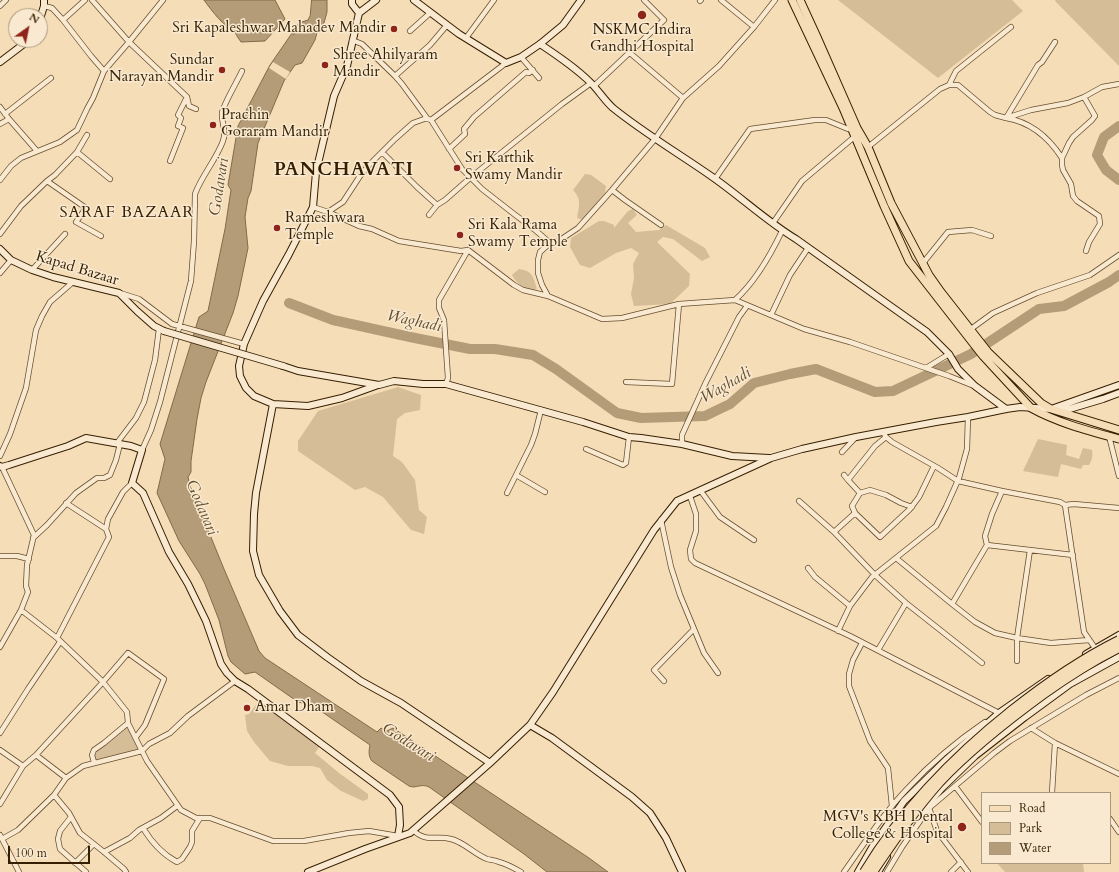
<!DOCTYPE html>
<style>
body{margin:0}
#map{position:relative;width:1119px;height:872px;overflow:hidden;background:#f5ddb7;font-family:Cardo,serif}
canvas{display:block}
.legend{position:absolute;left:981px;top:792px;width:130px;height:72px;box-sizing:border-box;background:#f8e9d0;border:1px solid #aa987d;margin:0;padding:5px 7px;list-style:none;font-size:12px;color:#361f00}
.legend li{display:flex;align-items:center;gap:8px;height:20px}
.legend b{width:20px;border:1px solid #aa987d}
.north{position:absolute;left:8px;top:8px;width:40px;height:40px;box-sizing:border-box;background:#f8e9d0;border:1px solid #aa987d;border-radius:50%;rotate:33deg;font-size:11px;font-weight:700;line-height:16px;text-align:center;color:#361f00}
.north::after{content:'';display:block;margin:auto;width:14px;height:18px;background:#8f2418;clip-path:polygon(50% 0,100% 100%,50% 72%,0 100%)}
.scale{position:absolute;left:8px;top:846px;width:82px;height:18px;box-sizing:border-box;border:2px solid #361f00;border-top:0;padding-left:5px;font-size:12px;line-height:14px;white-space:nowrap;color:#361f00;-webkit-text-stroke:3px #f8e9d0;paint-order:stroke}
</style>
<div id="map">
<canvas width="1119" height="872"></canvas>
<ul class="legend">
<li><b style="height:5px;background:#f5ddb7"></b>Road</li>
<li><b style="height:11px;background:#d5bd98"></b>Park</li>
<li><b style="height:11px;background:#b49c79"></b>Water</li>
</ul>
<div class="north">N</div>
<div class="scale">100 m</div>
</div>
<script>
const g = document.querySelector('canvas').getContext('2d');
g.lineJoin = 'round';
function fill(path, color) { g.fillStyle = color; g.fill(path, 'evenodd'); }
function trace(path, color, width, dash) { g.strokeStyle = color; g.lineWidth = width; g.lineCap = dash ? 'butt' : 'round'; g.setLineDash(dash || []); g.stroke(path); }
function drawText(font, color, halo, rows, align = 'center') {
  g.font = font + ' Cardo,serif'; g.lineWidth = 3; g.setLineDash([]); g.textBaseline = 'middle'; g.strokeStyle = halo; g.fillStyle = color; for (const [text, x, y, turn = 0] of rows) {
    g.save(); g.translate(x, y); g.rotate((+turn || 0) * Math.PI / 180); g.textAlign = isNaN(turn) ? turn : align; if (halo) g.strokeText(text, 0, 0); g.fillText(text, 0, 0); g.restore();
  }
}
const green = new Path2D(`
 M838,0H1012L1023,11L938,78Z
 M1055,0H1119V66L1056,2Z
 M585,174L591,175L606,186L605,193L583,220L577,218C579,205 582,200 573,190Z
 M633,209L637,215L628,223L636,232L659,230L666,225L705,248L710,257L702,261L673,239L663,237L657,242L690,274L689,286L670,304L634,306L631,294L634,278L633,264L639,253L631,248L616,253L590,268L580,265L570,247L571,238L599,221H604L614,225V228L628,211Z
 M519,269C533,271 533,277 537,289L532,291C522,287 518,285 512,275Z
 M398,387L421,395L420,410L405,413L397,419L393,456L402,462L415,480L419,510L427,517L424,534L411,530L383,497L365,487L355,490L298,451V441L318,411Z
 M1038,439L1067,445L1066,455L1079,459L1083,448L1092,450C1093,456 1092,460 1089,465H1083L1081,469L1061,464L1058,477L1023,471Z
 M260,700L320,746L315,753L339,773L368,794V799L363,801L341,791L327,780L320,768L312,766H288L270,761L254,742L247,731L245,715L249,714Z
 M128,725L141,749L96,761L93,756L96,751Z
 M997,863H1083L1084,872H1005Z`);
const water = new Path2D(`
 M204,0H275L285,19L265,41L241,42L237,36L235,32C225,28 211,10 204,0Z
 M312,0H327V12L324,23L318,29L315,40L302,63L295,65L284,81L258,143L251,191L248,198L245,217L248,248L238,296L233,313L206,382L201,398L197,419L191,461V472L188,477L190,486L224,569L259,651L265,658L377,732L381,728L387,731L393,728L396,730L589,858L608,872H547L524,854L429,787C421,783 416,789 409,786L372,761C368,756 369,750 370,745L318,709L312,705L298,702L255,672L245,674L231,662L228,656L219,620L205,584L200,574L179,541L157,493L165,459L160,444L199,317L208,311L225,229L231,190L228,185L238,126L270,65L299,23L308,20L310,16Z`);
const pier = new Path2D(`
 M273,62L290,72L286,79L269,68Z`);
const stream = new Path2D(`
 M278,25L294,34`);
const river = new Path2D(`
 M1119,126L1104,137L1097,155L1106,170L1119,180
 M289,303L333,320L410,337L470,349H495L533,355L556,369L617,413L641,418L705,416L730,404L754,383L790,374L816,369L875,392L893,391L971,354L1039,309L1064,306L1109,282L1119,275`);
const street = new Path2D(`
 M92,0L129,42L163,0
 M721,0L754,27
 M700,1L701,0
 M0,6L6,0
 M44,6L52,8L63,20L91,56L104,71
 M63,20L85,0
 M410,31L430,13
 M466,38L494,0
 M352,40L362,44L395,76L402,84L427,118
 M1055,42L1042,62L1038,65L1006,118C1031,122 1049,138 1062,158
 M630,53L683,98
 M521,57L539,78
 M395,76L430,45L447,25
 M949,85L956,71L1011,27
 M594,86L664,20L644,0
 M1084,97L1095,116L1092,120L1073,137L1069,143L1062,158V165L1063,170L1071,184L1073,196L1077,201L1099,216L1100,224L1089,242L1086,251
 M0,107L9,119L37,151
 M5,114L51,78
 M428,119L431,120L506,63
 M431,120L462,169L482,189L514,214L534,229L550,243
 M0,124L9,119
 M868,147L940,89L949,85H958L990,112L995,115L1006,118L1031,110L1068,103L1084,97L1102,87L1119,84
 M449,149L465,134L464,129L474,117L526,72L529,73L533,70
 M77,152L110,179
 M382,152L417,187L437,205
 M170,161L183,128L178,126L181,118L178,115L187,97
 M715,179L750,129L815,120H826L848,129L853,128
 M0,180L11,166L21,158L60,142L77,130L87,109L93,98L104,71L129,42L187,97L189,106L196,109
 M47,181L86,208L76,222L101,236
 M612,190L625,200L661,225
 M313,207L328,212L359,226L372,229L399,241L461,251L468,250L514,285L523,290L548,296L602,319L622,318L679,304L735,300L804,329L850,342L949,376L974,386
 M328,212L343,202L360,176L369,165L395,139L413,123L427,118
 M429,215L437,205L445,200L470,178L562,104L591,83
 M773,223L802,181L853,138L857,136
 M0,234L21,206L47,181L55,175L77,152L87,135
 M923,263L948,232L972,230L991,236
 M32,270L65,234
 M0,273L11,260
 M120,293L139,299L172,324L244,344
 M548,296L542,285L538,273V260L540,252L550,243L557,242L578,228L612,190L655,139L683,98L719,66L754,27L775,0
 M735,300C754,283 771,254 782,231
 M771,315L790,275L808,248
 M971,329L993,313L1037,293L1090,275L1119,255
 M926,368L949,354
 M626,382L672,384L679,304
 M446,384L448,378L444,320L439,308V300L468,250
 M883,432L886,437L892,442L938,468L958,481L1002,491L1060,502L1065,505L1084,632L1095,648
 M1109,436L1119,476
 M886,437L875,446L848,480L860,493L870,490L886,495L901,503L912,507
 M117,443L136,418L144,402L155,360L159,329
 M682,444V435L706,382L739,317L747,306
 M586,449L623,465L626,463L629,437
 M142,450L151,430L160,402L191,281L194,241L195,194C202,175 216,160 223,141C227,129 221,123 222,113C223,105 238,80 242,71
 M842,452L856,437
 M0,456L10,434L26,388L36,330L42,316L50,302L73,282
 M2,467L34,535L27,565L26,586L28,592L21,610L57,638L103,682L127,712L128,723L147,761L181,810L196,818H210L273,841H304L349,833L369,831L398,836
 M516,475L545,492
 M844,475L848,480
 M700,490L720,517L754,540
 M507,493L531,445L535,434L541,410
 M860,493L852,506L855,513L880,537L910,509L919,497L934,466
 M690,496L696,514V531L690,550L691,559L695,563L850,636L999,713L997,714
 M799,501L834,532L875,575L906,603L982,663
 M66,503L106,529
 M1065,505L1074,504L1119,508
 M661,520L671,567L680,595L704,653L718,673
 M834,532L855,513
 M33,538L47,525L76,493L97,478H104L110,475L116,460L120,444
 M987,545L985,536L992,514L1002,491
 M1073,555L987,545L952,604L975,622L995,633L1017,638L1051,643L1089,640
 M0,556H17L29,559
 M896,558L952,604
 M808,568L815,577L850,606
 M838,631L850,606L872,577L936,526L946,507L959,478L967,449L968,417
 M57,638L109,537L106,529L108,519L123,492L132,483
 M862,643L853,660L849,674V686L870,741L888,768L892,806
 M0,647L21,610
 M878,650L906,603
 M1017,661V638L1030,550
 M664,681L654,670L694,629
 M1031,728L1055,743L1119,774
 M0,733L28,689L60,642
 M0,750L23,766
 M36,755L66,778L54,795L69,813L80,833L104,852L124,869L126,872
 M94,762L92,755L94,750L104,743L128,723
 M66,778L83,766L142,751L149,744L170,733L188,716L235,681
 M955,786L982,822
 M1052,793L1055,743
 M0,804L23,766L36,755L103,682L128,653L164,679L145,725L136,737
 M929,808L937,831L968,872
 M71,817L60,831L58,839L60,849L86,872
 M1110,819L1119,832
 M143,828C152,843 162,854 177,862L182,859L190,847L192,842V831L200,818
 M413,830C426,843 435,835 451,839C464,842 474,854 487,859C490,860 495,860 499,862C507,864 514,868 521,872
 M0,835L19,872
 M2,839L18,830L54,795
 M104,852L130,838L139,830L161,818L177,806
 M75,863L94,844
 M844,872C864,844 883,814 907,789C930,764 957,741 985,722
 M887,872L902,847L929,808L994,753L1010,741L1086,695L1119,678
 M951,872L961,862`);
const secondary = new Path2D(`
 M352,0V4L359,13L347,66L334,96L316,172L313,207L289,254L263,301L244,344L239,366L240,376L246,388L254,396L273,404L256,493L254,514L253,551L259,575L280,611L298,635L327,657L361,681L401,703L490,763
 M414,0L459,34L506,63L521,57L540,44L563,25L581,0
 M359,13L376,0
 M40,19L44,6V0
 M540,44C558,56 576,68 591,83C599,91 605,101 613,108C644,133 678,153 711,176C740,196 766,221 796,239L927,332L949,354L958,369L975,386L1006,409
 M0,62L29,40
 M0,249L11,260L32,270L53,277L119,293L137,311L154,326L164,331
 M283,366L298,371L379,385L394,381L423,384H446L583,422L629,437L641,438L682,444L732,456L769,458
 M273,404L308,406L342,398L378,385
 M1054,408L1119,385
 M0,466L2,467L9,465L43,454L68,446L86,438L131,446L142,450L132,483L143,493L169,552L188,584L206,621L221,664L227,673L235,681L248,689L390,795L399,807L400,825L398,836
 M1086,654L1119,635
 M530,725L552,738L632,797L650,813L666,838L682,872
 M915,819L942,788L975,756L1025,717L1070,684L1119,657
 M308,872L365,849L410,833L490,763L530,725L553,692L654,530L677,501L771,458L802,449L856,437L936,422L968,417L1006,409L1020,407L1066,410L1103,399L1119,393
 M858,872L873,846L904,801L947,759L999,713L1048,679
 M878,872L887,857`);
const primary = new Path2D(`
 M792,0L843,108L884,206L909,261L983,356L1031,408C1058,423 1089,431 1119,439
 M800,0L817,37L857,128L868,147L891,203L929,275L941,292L988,352L1041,403L1051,409L1119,430`);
const secondaryBridge = new Path2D(`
 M164,331L283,366`);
const highwayBridge = new Path2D(`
 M864,872C903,808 954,756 1012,710C1046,683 1081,659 1119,640
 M873,872C894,841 915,810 940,782C971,749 1007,721 1044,694C1068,677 1093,661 1119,648`);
const markers = [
 [642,15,5,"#8f2418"],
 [394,29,4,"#8f2418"],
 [325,65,4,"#8f2418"],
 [222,70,4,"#8f2418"],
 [213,125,4,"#8f2418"],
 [457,168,4,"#8f2418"],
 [277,228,4,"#8f2418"],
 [460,235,4,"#8f2418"],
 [247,708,4,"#8f2418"],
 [962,827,5,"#8f2418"]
];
const poiNames = [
 ["Sri Kapaleshwar Mahadev Mandir",386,29,"right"],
 ["NSKMC Indira",642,31,"center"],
 ["Gandhi Hospital",642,48,"center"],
 ["Shree Ahilyaram",333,56],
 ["Mandir",333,73],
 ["Sundar",214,61,"right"],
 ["Narayan Mandir",214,78,"right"],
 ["Prachin",221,116],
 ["Goraram Mandir",221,133],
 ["Sri Karthik",465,159],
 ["Swamy Mandir",465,176],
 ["Rameshwara",285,219],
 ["Temple",285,236],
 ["Sri Kala Rama",468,226],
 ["Swamy Temple",468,243],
 ["Amar Dham",255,708],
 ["MGV's KBH Dental",953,818,"right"],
 ["College & Hospital",953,835,"right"]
];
const streetNames = [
 ["Kapad Bazaar",77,269,17]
];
const waterNames = [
 ["Godavari",220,187,-81],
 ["Waghadi",414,322,12],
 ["Waghadi",726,386,-30],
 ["Godavari",201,508,67],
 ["Godavari",408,743,32]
];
const neighbourhoodNames = [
 ["SARAF BAZAAR",127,213]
];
const districtNames = [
 ["PANCHAVATI",344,171]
];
fill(green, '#d5bd98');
fill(water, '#b49c79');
trace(water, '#826a49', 1);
fill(pier, '#f5ddb7');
trace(stream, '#826a49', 1.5);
trace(river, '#b49c79', 10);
trace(street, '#664e2e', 6);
trace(secondary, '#361f00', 8);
trace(primary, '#361f00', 9);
trace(street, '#f8e9d0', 4.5);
trace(secondary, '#f8e9d0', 6);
trace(primary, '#f5ddb7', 7);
trace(secondaryBridge, '#361f00', 8, []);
trace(highwayBridge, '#361f00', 10, []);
trace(secondaryBridge, '#f8e9d0', 6);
trace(highwayBridge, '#f5ddb7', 8);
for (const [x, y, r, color] of markers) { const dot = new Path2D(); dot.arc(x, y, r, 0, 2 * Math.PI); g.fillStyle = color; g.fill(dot); trace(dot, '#f8e9d0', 1.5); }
drawText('15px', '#361f00', '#f8e9d0', poiNames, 'left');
drawText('15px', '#361f00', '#f8e9d0', streetNames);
drawText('italic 16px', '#624b2a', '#f8e9d0', waterNames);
g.letterSpacing = '1px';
drawText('16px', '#361f00', '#f8e9d0', neighbourhoodNames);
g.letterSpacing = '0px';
g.letterSpacing = '1px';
drawText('bold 19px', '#361f00', '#f8e9d0', districtNames);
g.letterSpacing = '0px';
</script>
